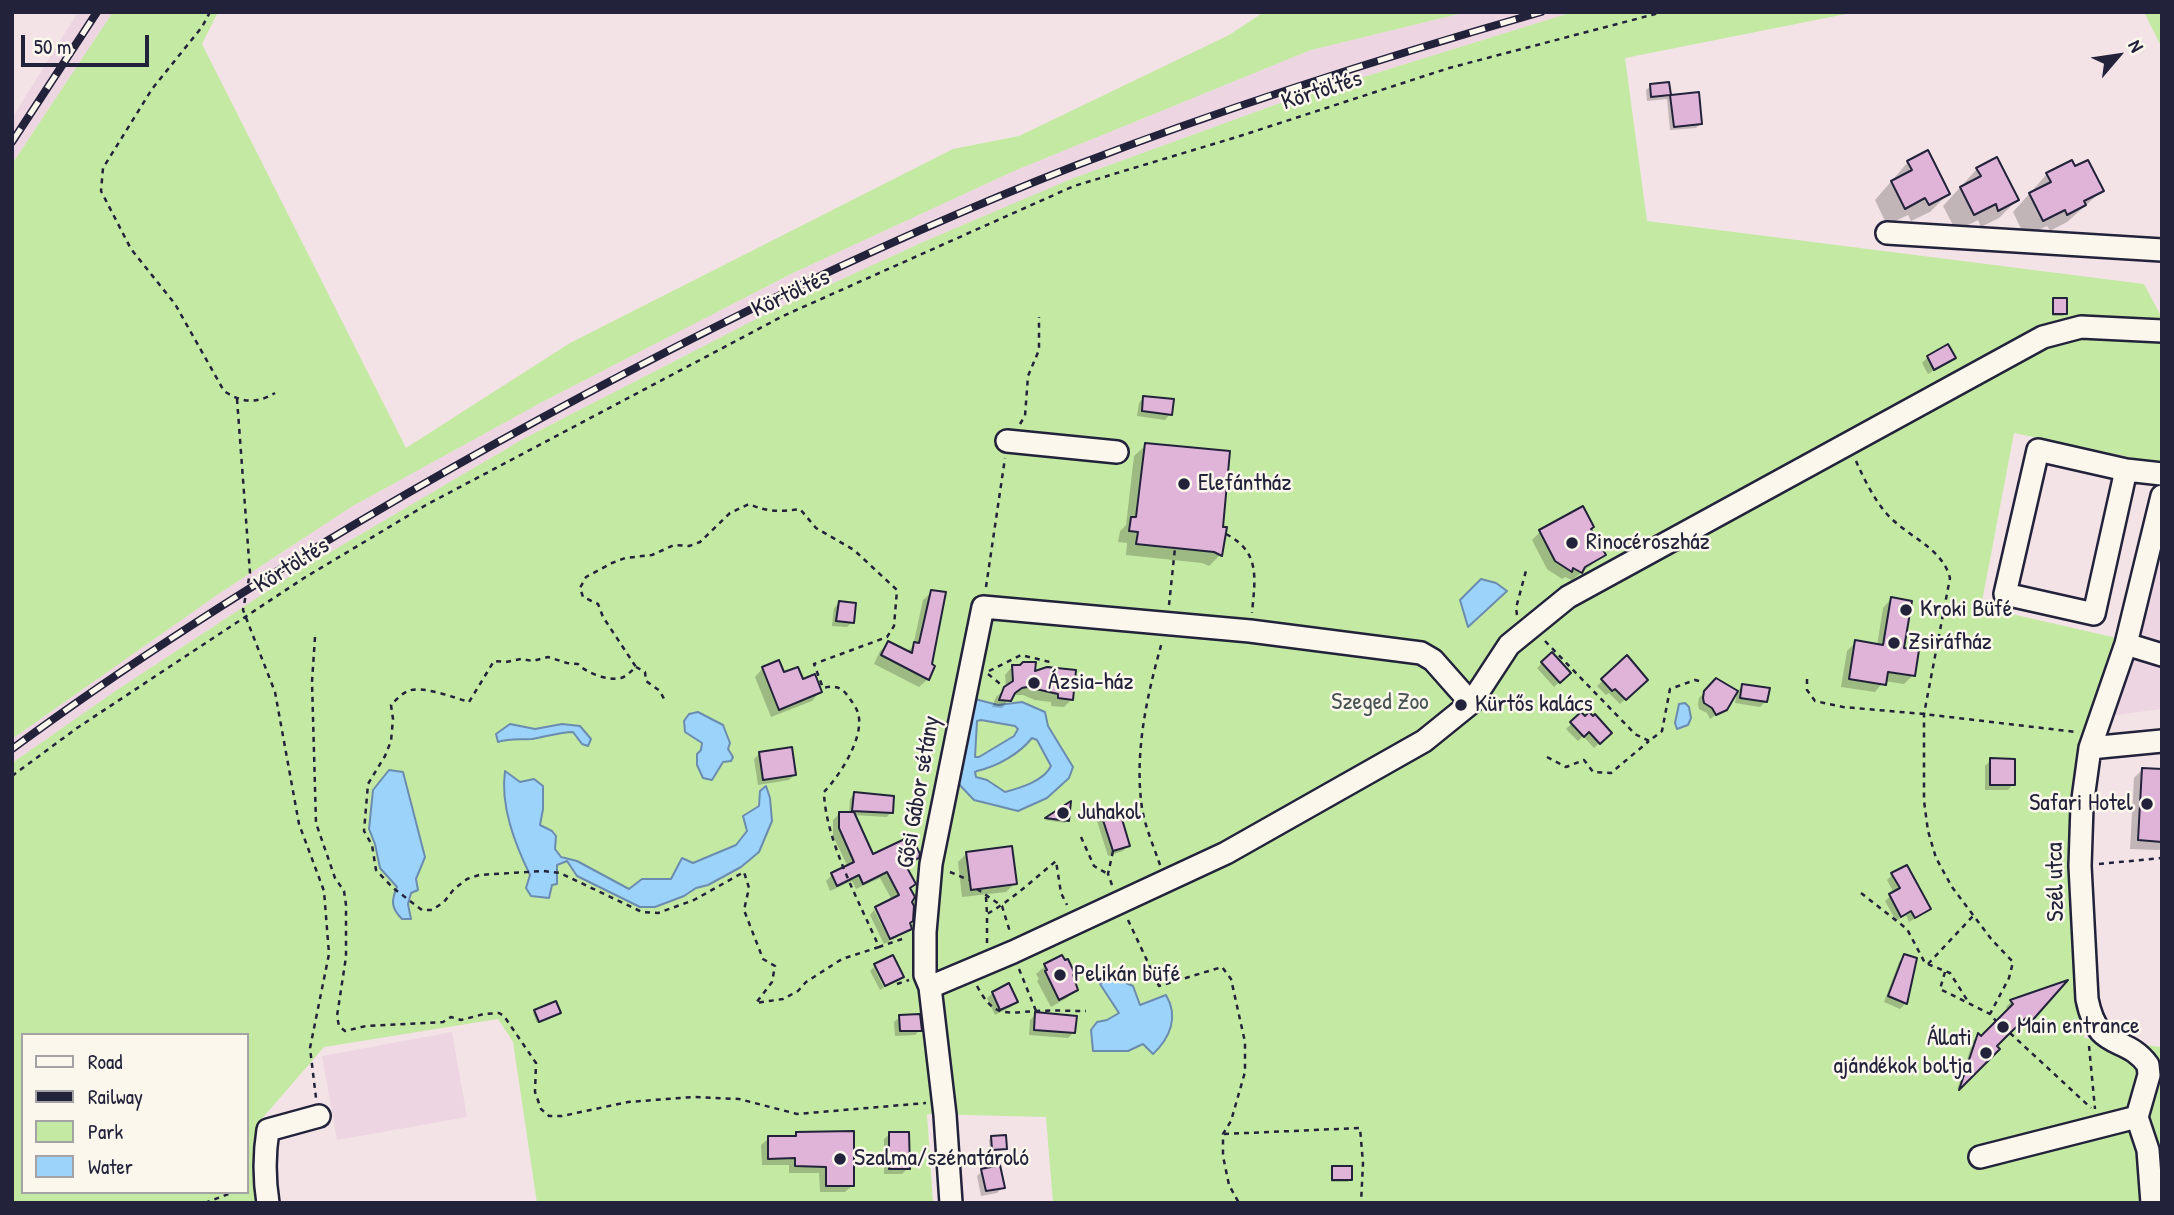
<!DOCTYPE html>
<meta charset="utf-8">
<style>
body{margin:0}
#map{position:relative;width:2174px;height:1215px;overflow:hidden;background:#f3e3e6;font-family:"Patrick Hand",sans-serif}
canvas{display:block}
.frame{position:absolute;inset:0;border:14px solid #22223b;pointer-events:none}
.legend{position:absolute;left:21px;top:1033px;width:228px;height:161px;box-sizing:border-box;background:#fbf7ec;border:2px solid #a4a2a5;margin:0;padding:9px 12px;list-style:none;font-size:21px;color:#22223b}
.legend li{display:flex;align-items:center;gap:14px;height:35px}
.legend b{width:35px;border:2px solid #a4a2a5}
.north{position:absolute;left:2083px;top:21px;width:70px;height:70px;-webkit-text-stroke:5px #fbf7ec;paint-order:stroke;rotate:61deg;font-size:19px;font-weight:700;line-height:28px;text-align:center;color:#22223b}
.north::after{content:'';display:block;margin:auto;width:24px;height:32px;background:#22223b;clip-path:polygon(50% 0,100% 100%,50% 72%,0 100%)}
.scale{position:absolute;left:21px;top:35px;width:128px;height:32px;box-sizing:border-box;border:4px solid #22223b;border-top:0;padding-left:9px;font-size:21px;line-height:24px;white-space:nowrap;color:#22223b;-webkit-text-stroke:5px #fbf7ec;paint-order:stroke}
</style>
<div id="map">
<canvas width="2174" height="1215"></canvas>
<div class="frame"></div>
<ul class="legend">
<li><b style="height:9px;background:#fbf7ec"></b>Road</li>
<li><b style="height:9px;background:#22223b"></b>Railway</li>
<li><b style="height:19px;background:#c4e9a3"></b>Park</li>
<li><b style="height:19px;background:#9cd3fb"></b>Water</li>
</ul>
<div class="north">N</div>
<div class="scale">50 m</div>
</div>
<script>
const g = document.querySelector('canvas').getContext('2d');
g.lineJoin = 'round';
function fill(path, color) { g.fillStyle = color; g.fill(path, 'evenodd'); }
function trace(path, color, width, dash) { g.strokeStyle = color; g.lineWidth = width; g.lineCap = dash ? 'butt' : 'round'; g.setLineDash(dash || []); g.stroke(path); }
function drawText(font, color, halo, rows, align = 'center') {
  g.font = font + ' "Patrick Hand",sans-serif'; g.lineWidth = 5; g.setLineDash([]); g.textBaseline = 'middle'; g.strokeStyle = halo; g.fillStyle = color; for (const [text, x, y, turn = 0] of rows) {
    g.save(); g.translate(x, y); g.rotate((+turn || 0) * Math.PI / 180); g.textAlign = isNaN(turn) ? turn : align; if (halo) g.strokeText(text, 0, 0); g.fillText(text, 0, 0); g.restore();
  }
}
const built = new Path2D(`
 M78,12H113L12,164V118Z
 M1467,12H1573L1283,102L1071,179L923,242L768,313L525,438L298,571L117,690L12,763V739L217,595L351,507L544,401L793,273L1014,171L1311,50Z
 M2162,473V709L2108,716L2118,632Z
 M452,1032L467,1117L337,1140L322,1056Z`);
const green = new Path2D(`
 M113,12H218L202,44L406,448L570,343L953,149L1019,136L1229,35L1264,12H1467L1311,50L1014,171L793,273L544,401L351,507L217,595L12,739V164Z
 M1573,12H1856L1625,58L1647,221L2144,284L2162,318V464L2014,433L1981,607L2117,638L2087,734L2084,1038L2162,1047V1203H1053L1046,1117L927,1114L933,1203H537L513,1042L498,1019L324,1047L259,1122L253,1185L257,1203H12V763L117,690L298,571L525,438L768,313L923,242L1071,179L1283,102ZM23,1035H247V1192H23Z
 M2144,12H2162V48Z`);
const water = new Path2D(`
 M1481,579L1496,583L1507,591L1468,627L1460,600Z
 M971,698L998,705L1022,702L1045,712L1048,726L1073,767L1069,778L1047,798L1018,811L974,800L954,779ZM981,720L1015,726L1018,729L1014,736L979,757H975L977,721ZM1032,738L1037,740L1051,766C1044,781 1020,788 1005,792L987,780L976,777L975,772L977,771C998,766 1019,754 1032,738Z
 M1685,703L1689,707L1691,718L1688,725L1677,729L1675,723L1679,704Z
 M698,712L723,725L730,743L728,749L733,757L731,761L723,762L712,780L703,778L697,765V754L701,750L702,743L685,732L684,721L689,714Z
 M510,724L535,729L562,724L580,726L591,739L588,746L582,744L573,732C559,732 546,737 532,739C520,740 510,738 498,742L496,734Z
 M389,770L403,772L425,857L416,879L418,890L411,893L408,904L411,919H402C391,908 391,901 397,887L380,868L375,844L369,829L373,790Z
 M505,771L520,782L534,779L543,786V809L540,825L552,831L556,836L555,849L561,857L577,861L629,889L642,879H671L682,858L693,863L736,845L747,831L743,816L759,806L760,791L766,786L770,798L772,821L759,852L741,867L708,885L696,888L684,896L655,907H640L577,876L567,861L557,865V884L552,885L549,898L531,896L526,888L530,875C515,844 500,806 505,771Z
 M1107,979L1119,980L1133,986L1140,1005L1166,995C1179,1017 1170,1038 1153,1054L1143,1044L1128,1051H1093L1091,1030L1097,1022L1107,1020L1119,1013L1100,984Z`);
const shadow = new Path2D(`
 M1667,84L1669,97L1697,93L1701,123L1696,128L1670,130L1667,99L1647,101L1646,90L1651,86Z
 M1908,162L1948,194L1930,212L1911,221L1908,215L1887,225L1875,200Z
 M2074,168L2102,191L2067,222L2050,231L2047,226L2025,237L2013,212L2047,174Z
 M1977,169L2017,200L1999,218L1981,227L1978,220L1956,231L1943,206Z
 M2054,300L2065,314L2063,316H2052V302Z
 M1928,357L1953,358L1928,374L1922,363Z
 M1144,397L1170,414L1165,420L1137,416L1139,403Z
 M1146,445L1220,555L1209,566L1202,563L1126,555L1127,543L1118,542L1120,531L1126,525L1134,456Z
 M1589,529L1604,555L1572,580L1565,577L1562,579L1547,569L1532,540L1540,532Z
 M932,592L928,679L919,687L874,664L880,651L889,643L907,652L913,646L923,600Z
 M1891,599L1902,649L1913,675L1904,684L1884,681L1875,692L1841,687L1847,651L1856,642L1877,646L1883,608Z
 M839,603L852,622L847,627L832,626L834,608Z
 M1552,654L1569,673L1554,687L1537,668Z
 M1627,658L1646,680L1620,704L1609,693L1606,695L1597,686Z
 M1012,667L1072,699L1064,707L1051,706V702L1035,700L1023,695H1012L1002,708L992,707L996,697L1006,688L1005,675Z
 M763,668L802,682L820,692L812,701L771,717L755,677Z
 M1716,680L1725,708L1710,719L1707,713L1699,709L1698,704L1699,698Z
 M1743,686L1766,701L1760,707L1735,703L1737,691Z
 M1581,715L1610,733L1594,748L1583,736L1578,741L1566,729Z
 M759,754L794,775L789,780L758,785L754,759Z
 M1991,760L2013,784L2008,790H1985V766Z
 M2142,770L2162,771V848L2159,850L2130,849L2134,778Z
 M854,794L891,812L887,817L853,815L872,856L917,857L905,866L914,884L909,889L910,928L893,940L878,908L892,900L880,878L856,889L852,881L830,891L826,881L832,875L848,867L833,836V820L839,814H849L850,799Z
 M1069,805L1065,823L1045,820Z
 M1102,816L1128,845L1123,851L1108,856L1097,821Z
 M967,853L1015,883L1006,892L962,897L958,862Z
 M1892,875L1929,909L1923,914L1909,922L1906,915L1896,921L1885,901L1894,893L1887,880Z
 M874,910L890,941L884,944L870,915Z
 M1904,956L1906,1003L1900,1009L1884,1002L1899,962Z
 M1045,966L1071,976L1076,990L1067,998L1051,1007L1037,981L1039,979L1036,974Z
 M874,967L884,988L880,990L870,971Z
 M2062,984L2023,1027L2019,1022L1995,1047L1998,1049L1957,1090L1973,1041L1978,1036L1982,1038L2009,1011L2006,1007L2011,1002Z
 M993,993L1016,1002L1011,1007L995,1015L987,998Z
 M535,1011L559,1013L537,1023L533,1013Z
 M1036,1014L1074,1032L1068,1038L1029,1035L1030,1020Z
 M900,1017L920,1030L915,1035L895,1036L894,1022Z
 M796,1134L853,1185L845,1192H820L819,1173H789V1165H762L761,1145L769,1138H793Z
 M890,1134L908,1168L902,1174H884V1139Z
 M991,1138L1005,1148L1003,1150L990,1151L989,1140Z
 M1333,1168L1351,1179L1348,1182H1331V1170Z
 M982,1171L1003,1187L997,1193L981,1196L977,1176Z`);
const building = new Path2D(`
 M1669,82L1671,95L1699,92L1702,124L1674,127L1670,95L1651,97L1650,84Z
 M1928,150L1950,194L1929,205L1925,198L1905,209L1891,181L1912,170L1907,161Z
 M1997,157L2019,200L1998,211L1996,204L1974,215L1960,187L1981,176L1976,168Z
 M2072,160L2075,166L2088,160L2104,191L2084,201L2086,205L2067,215L2065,210L2043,221L2029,193L2051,182L2046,173Z
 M2053,298H2067V314H2053Z
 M1948,344L1956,358L1934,370L1927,356Z
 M1143,396L1174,399L1172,415L1142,411Z
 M1145,443L1230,451L1223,527H1227L1222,556L1214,552L1136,544L1138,532L1129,531L1131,517H1136Z
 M1583,506L1594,527L1591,529L1606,555L1585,567L1582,573L1573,568L1572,572L1555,561L1539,530Z
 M931,590L946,592L932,664L935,666L929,680L881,655L888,641L912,653L914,642L919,643Z
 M1891,597L1912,601L1904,648L1919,650L1915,676L1888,672L1886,685L1849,679L1855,640L1883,645Z
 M839,601L856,603L854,623L836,621Z
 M1552,652L1571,673L1560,683L1541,662Z
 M1627,655L1648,680L1626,700L1615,689L1612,691L1601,679Z
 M779,660L784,672L798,667L803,679L815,674L822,692L779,710L762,667Z
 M1023,662H1036L1035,671L1047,667L1076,670L1073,700L1058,698V694L1027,687L1022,688L1015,693L1011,701L999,700L1004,687L1013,681L1012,665H1020Z
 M1716,678L1738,691L1727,710L1716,715L1712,708L1704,703L1703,698L1704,691Z
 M1742,684L1770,688L1767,702L1740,698Z
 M1581,712L1585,716L1589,712L1593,716L1595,714L1612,733L1600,744L1589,732L1584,737L1570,722Z
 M792,747L796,775L763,780L759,752Z
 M1990,758L2015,759V785H1990Z
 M2142,768L2162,769V842L2138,840Z
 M854,792L894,796L893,813L852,811Z
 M1071,801L1069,821L1045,818Z
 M1119,809L1130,846L1113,851L1101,814Z
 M839,812H854L873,854L911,836L920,854L919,858L905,864L916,884L910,888L915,897L912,902L914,906L913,921L910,923L912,929L890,939L875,907L899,895L887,872L863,884L859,875L837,886L831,873L854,862L839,828Z
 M1012,846L1017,884L971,890L966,852Z
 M1907,865L1931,909L1915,918L1911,911L1901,917L1889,894L1900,888L1891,873Z
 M1904,954L1917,958L1907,1004L1888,996Z
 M893,955L904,977L885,986L874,964Z
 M1062,955L1065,960L1068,959L1075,974L1073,975L1078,990L1059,1000L1045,971L1047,970L1044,964Z
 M2068,980L2030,1023L2026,1018L2010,1033L1997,1046L2000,1049L1959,1090L1978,1033L1981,1036L2013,1004L2010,1000Z
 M1009,983L1018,1002L1000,1010L992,992Z
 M556,1001L561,1013L539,1022L534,1010Z
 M1035,1012L1077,1016L1075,1033L1034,1030Z
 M920,1014L922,1031H900L899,1015Z
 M854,1131V1186H826V1167L795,1166V1158L768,1159V1136H796V1132Z
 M889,1132H909L910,1169H889Z
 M1006,1135L1007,1149L992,1150L991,1136Z
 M1000,1165L1005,1188L986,1191L981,1169Z
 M1332,1166H1352V1180H1332Z`);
const path = new Path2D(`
 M210,12L202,27L152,89L103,168L101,191L131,249L175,304L224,391C242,403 256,404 275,393
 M237,399L250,573L243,610L275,692L299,824L324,891L329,954L310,1048L316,1098
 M1020,424L1025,416L1028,376L1039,350V317
 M1856,461C1864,479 1874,499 1886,513C1907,537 1942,547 1950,578L1924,714V801L1928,831L1936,858L1952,887L1992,940L2013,962L2009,978L1990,1014L1996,1021
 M1226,534C1261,552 1255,579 1252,613
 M986,587L1005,458
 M1169,605L1175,548
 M1517,615L1516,608L1527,567
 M315,637L312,682L316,823L335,878L344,891L346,905V957L337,1016L339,1026L345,1031L366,1026L443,1022L451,1017L461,1020L484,1014L499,1013L504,1016L536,1063L535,1092L541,1109L549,1116H562L628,1102L693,1097L739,1099L797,1114L926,1103
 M1545,641L1635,734L1649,741L1662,731L1670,689L1695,680L1703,682
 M636,667L645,672L646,681L660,691L666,703
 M989,671L1021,655L1050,662L1049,668
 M988,674L1004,687
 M1807,679V690L1815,701L1843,707L1924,714L2076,732
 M1547,757L1566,767L1584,760L1593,772L1611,773L1649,741
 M12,776L77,728L304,578L426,505L783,316L1074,186L1240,136L1449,68L1663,12
 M1081,837L1094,866L1108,874
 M2099,864L2162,858
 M1160,865C1154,847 1145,827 1142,808C1134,753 1147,695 1162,642
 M950,872L969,880
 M1112,885L1108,874L1113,851
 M977,889L1002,906L1010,932
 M1861,893L1907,929L1925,963L1950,973L1969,1003
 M986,897L987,914
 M1128,920L1159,986L1222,967L1231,979L1245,1042V1072L1231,1121L1223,1134V1156L1229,1185L1239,1203
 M987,943V914C1012,900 1034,879 1056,861L1061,893L1067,905
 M879,947L842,959L806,982L798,991L783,999L756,1003L772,982L775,966L763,959L744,910L749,888L744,872L694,900L658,913L642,912L560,873L543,871L479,875L467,879L454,889L444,902L432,910H422L393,888L376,870L372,845L364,831L368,784L385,756L391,741L393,719L391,705C396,700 401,694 408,691C422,685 455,698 469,702L494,661L506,662L521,659L533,661L548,657L567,663L578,664C586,673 608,681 621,678C627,676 631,671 636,667L603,617L598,604L583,597L580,588L586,577L612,563L625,558L652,555L674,545L689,546L700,542L730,513L749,504C767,512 781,512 800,509L816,528L854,550L897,590L894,626L887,637L814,664L823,688C837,685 842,687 850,699C853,703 857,709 858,713C865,737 840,775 824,792C825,840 860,903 879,947L905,938
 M1928,964L1973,916
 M1019,969L1036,1011
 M1945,972L1940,989L1990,1014
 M897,984L909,980
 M977,986C994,1018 1005,1013 1036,1011C1053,1010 1070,1011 1086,1011
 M2010,1033L2091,1108
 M2089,1046L2095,1109
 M1224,1134L1360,1128L1363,1163L1361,1203
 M205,1203L234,1192`);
const minor = new Path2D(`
 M1887,233L2162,250
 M1007,441L1117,452
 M2126,470L2094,614L2005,594L2038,450L2126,470L2162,474
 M2126,644L2162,655
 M2090,748L2162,741
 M930,987L1013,952L1226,853L1424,741L1471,703L1509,645L1568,597L2043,337L2081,327L2162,331
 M1980,1157L2137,1117
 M268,1203C264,1178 264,1155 268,1130L319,1116
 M951,1203L945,1115L930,987L925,975V932L931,864L983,607L1250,631L1421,653L1433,660L1471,703
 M2152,1203L2148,1150L2137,1117L2149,1075L2148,1065C2125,1033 2098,1054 2087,999L2080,866L2082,806L2090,748L2126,644L2162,496`);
const rail = new Path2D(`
 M12,142L97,12
 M12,749C138,656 272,572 408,493C623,369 846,255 1077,165C1230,106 1384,57 1541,12`);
const markers = [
 [1184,484,7,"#22223b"],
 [1572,543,7,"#22223b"],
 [1906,610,7,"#22223b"],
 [1894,643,7,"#22223b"],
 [1034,683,7,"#22223b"],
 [1461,705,7,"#22223b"],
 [2147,804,7,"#22223b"],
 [1063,813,7,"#22223b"],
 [1060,975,7,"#22223b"],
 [2003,1027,7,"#22223b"],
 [1986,1053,7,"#22223b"],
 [840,1159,7,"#22223b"]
];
const streetNames = [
 ["Körtöltés",1322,91,-18],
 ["Körtöltés",791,294,-25],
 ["Körtöltés",292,566,-32],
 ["Gősi Gábor sétány",919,792,-80],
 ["Szél utca",2056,882,-91]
];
const poiNames = [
 ["Elefántház",1198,484],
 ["Rinocéroszház",1586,543],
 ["Kroki Büfé",1920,610],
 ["Zsiráfház",1908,643],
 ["Ázsia-ház",1048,683],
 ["Kürtős kalács",1475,705],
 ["Safari Hotel",2133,804,"right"],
 ["Juhakol",1077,813],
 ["Pelikán büfé",1074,975],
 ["Main entrance",2017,1027],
 ["Állati",1972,1039,"right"],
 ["ajándékok boltja",1972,1067,"right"],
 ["Szalma/szénatároló",854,1159]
];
const parkNames = [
 ["Szeged Zoo",1380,703]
];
fill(built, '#edd5e2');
fill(green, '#c4e9a3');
fill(water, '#9cd3fb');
trace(water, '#6b8cae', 2);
fill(shadow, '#0003');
fill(building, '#e0b4d9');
trace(building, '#22223b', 2);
trace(minor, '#22223b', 26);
trace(path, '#22223b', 2.5, [5, 5]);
trace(minor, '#fbf7ec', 21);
trace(rail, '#22223b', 8);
trace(rail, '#fbf7ec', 5, [16]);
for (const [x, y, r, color] of markers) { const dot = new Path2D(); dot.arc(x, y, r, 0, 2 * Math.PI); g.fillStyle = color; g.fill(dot); trace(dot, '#fbf7ec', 2.5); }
drawText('24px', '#22223b', '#fbf7ec', streetNames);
drawText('24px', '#22223b', '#fbf7ec', poiNames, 'left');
drawText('24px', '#4a5455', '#fbf7ec', parkNames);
</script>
